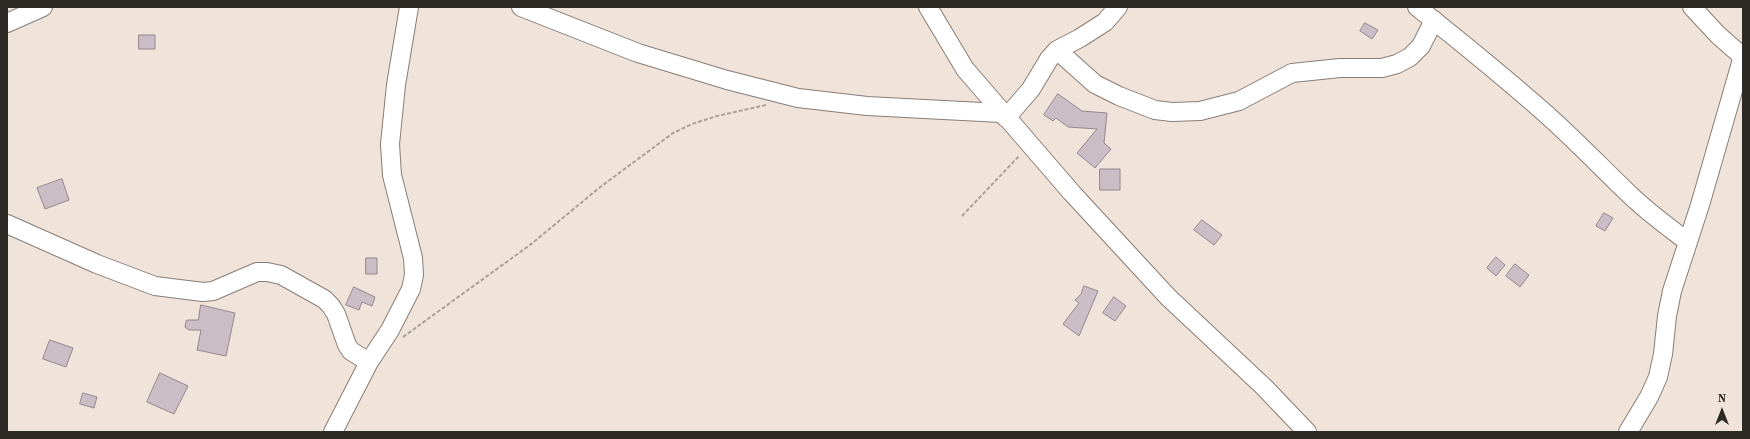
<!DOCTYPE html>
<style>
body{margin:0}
#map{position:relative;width:1750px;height:439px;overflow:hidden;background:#f0e4da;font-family:"Source Serif 4",serif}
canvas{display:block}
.frame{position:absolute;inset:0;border:8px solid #2d2925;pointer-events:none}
.north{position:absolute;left:1702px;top:391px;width:40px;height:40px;-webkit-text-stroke:3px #f0e4da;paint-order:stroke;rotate:0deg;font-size:11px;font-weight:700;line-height:16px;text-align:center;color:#2d2925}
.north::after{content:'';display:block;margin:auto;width:14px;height:18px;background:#2d2925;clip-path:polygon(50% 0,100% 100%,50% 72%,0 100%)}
</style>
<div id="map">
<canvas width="1750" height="439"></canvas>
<div class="frame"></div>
<div class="north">N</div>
</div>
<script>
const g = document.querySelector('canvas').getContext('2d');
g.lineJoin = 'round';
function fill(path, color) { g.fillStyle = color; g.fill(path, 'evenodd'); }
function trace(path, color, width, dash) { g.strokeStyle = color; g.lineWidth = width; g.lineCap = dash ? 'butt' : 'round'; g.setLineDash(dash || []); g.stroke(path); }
const building = new Path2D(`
 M1365,23L1378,30L1372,39L1360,31Z
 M139,35H155V49H139Z
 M1058,94L1082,111L1107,113L1104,143L1111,149L1095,168L1077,153L1097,129L1068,127L1056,118L1053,121L1044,115Z
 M1100,169H1120V190H1100Z
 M62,179L69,200L45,209L37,188Z
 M1604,213L1613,218L1605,231L1596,226Z
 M1202,220L1222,235L1214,245L1194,230Z
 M1496,257L1505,265L1496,276L1487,268Z
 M366,258H377V274H366Z
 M1515,264L1529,275L1520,287L1506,276Z
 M1084,286L1098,291L1079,336L1063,324L1079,303L1075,300L1081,294Z
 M354,287L375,297L372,306L362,302L359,310L346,305Z
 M1114,297L1126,306L1115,321L1103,313Z
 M201,305L235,313L226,356L197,350L201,330H189L185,327L186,321L188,320H198Z
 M50,340L73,348L66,367L43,359Z
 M160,373L188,386L174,414L147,402Z
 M83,393L97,397L94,408L80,404Z`);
const path = new Path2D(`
 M962,216L1020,155
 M403,337L530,245L599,188L673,133L692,124L717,116L766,105`);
const minor = new Path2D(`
 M521,7L638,53L727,80L798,98L867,106L1001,113
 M928,7L965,69L1072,193L1168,297L1264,387L1307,432
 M1417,7C1461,42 1504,77 1546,114C1574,139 1600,166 1627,192C1646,211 1667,226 1688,242
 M1692,7L1718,35L1743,57
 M7,23L43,7
 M1057,50L1095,84L1119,96L1155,110L1172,112L1200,111L1239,101L1292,73L1340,68H1382L1397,64L1410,57L1421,46L1434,20
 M1006,118L1031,89L1049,59L1057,50L1080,38L1105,22L1118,7
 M7,224L97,264L155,286L203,292L213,291L257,272H267L281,275L324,299L331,306L336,314L347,345L351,351L369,362
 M333,432L369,362L390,330L411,289L414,275L413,258L392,175L390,144L396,85L409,7
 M1628,432L1649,397L1658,377L1663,354L1667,316L1672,291L1700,205L1743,56`);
fill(building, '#cbbdc5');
trace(building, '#93868e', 1);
trace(minor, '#887d75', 20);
trace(path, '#a9a098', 2, [4, 2]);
trace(minor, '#fff', 18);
</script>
